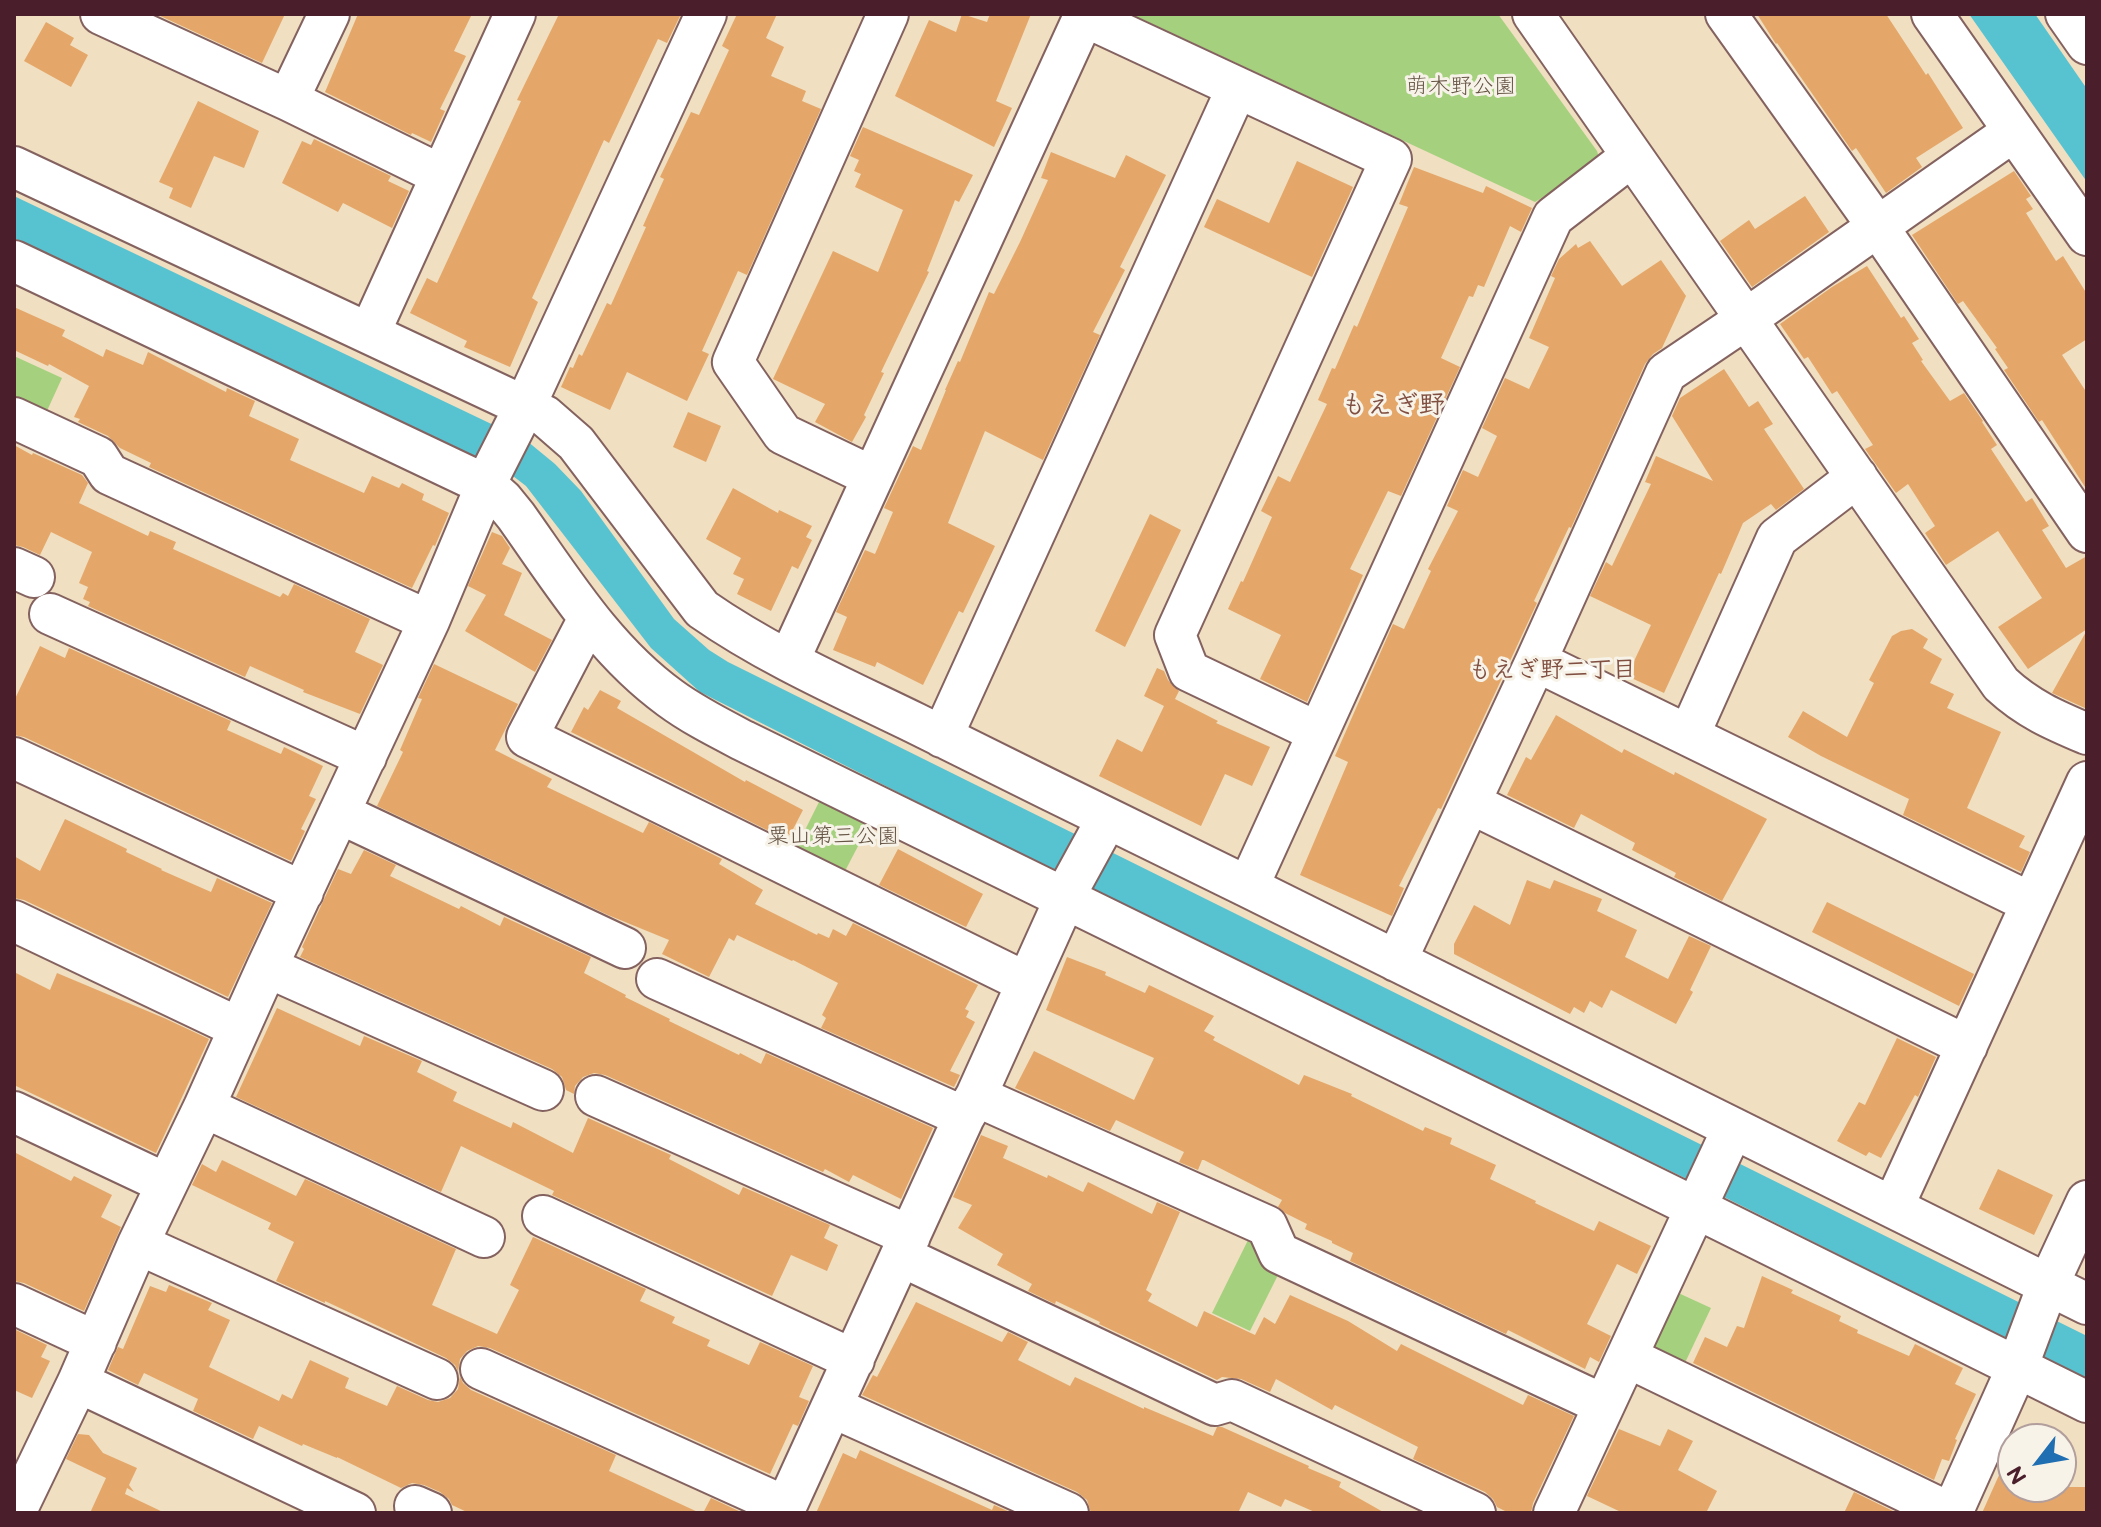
<!DOCTYPE html>
<meta charset="utf-8">
<style>
body{margin:0}
#map{position:relative;width:2101px;height:1527px;overflow:hidden;background:#f0dfc1;font-family:"Balsamiq Sans",sans-serif}
canvas{display:block}
.frame{position:absolute;inset:0;border:16px solid #4a1f2b;pointer-events:none}
.north{position:absolute;left:1997px;top:1423px;width:80px;height:80px;box-sizing:border-box;background:#f7f3e8;border:2px solid #b29e9c;border-radius:50%;rotate:239deg;font-size:22px;font-weight:700;line-height:32px;text-align:center;color:#4a1f2b}
.north::after{content:'';display:block;margin:auto;width:28px;height:36px;background:#1f6fb2;clip-path:polygon(50% 0,100% 100%,50% 72%,0 100%)}
</style>
<div id="map">
<canvas width="2101" height="1527"></canvas>
<div class="frame"></div>
<div class="north">N</div>
</div>
<script>
const g = document.querySelector('canvas').getContext('2d');
g.lineJoin = 'round';
function fill(path, color) { g.fillStyle = color; g.fill(path, 'evenodd'); }
function trace(path, color, width, dash) { g.strokeStyle = color; g.lineWidth = width; g.lineCap = dash ? 'butt' : 'round'; g.setLineDash(dash || []); g.stroke(path); }
function drawText(font, color, halo, rows, align = 'center') {
  g.font = font + ' "Balsamiq Sans","Klee One",sans-serif'; g.lineWidth = 6; g.setLineDash([]); g.textBaseline = 'middle'; g.strokeStyle = halo; g.fillStyle = color; for (const [text, x, y, turn = 0] of rows) {
    g.save(); g.translate(x, y); g.rotate((+turn || 0) * Math.PI / 180); g.textAlign = isNaN(turn) ? turn : align; if (halo) g.strokeText(text, 0, 0); g.fillText(text, 0, 0); g.restore();
  }
}
const green = new Path2D(`
 M1131,14H1498L1597,151L1600,161L1535,202Z
 M14,356L62,378L46,413L14,399Z
 M820,800L869,825L844,873L796,848Z
 M1250,1236L1256,1252L1283,1265L1250,1331L1212,1313Z
 M1674,1291L1711,1308L1683,1367L1656,1355L1651,1343Z`);
const water = new Path2D(`
 M1969,14H2035L2087,89V182Z
 M14,196L527,441L555,464L581,491L674,619L709,650L728,662L2087,1336V1379L1720,1195L1087,888L700,692L651,648L526,486L513,476L14,238Z`);
const building = new Path2D(`
 M156,14H285L262,63Z
 M358,14H472L454,51L466,56L440,109L445,111L431,142L412,133L411,135L325,92Z
 M559,14H681L667,43L658,39L609,143L604,140L532,298L538,302L510,367L464,347L467,341L410,313L427,278L437,283L521,101L517,100Z
 M737,14H777L766,38L784,47L771,76L806,91L802,101L821,109L747,275L738,271L702,351L709,354L687,401L627,372L610,410L561,387L570,367L573,368L579,354L582,356L607,303L611,305L646,227L643,226L664,179L660,177L691,112L699,115L729,50L722,46Z
 M962,14L987,22L990,14H1031L996,101L1012,108L994,147L895,96L929,20L956,32Z
 M1757,14H1886L1926,75L1928,73L1963,128L1916,158L1922,167L1886,193L1856,148L1852,151L1777,43L1776,44Z
 M46,22L74,38L70,45L88,55L71,87L24,61Z
 M198,101L259,131L244,168L214,156L191,208L169,198L173,188L159,182Z
 M863,127L973,175L959,202L955,200L927,271L929,272L881,372L884,373L864,415L866,417L852,442L815,422L825,404L773,379L833,251L878,272L903,210L855,187L861,174L854,171L859,160L850,156Z
 M314,139L391,176L388,181L409,191L392,228L343,203L338,212L282,183L302,141L311,145Z
 M1051,152L1115,178L1126,155L1166,175L1120,267L1125,270L1093,332L1100,335L1043,460L985,431L948,523L995,546L963,613L959,611L923,685L877,662L875,667L833,650L847,617L836,612L865,550L875,554L893,512L884,508L913,446L921,450L946,390H945L958,361L960,362L989,292L994,294L1020,242L1048,180L1041,178Z
 M1297,161L1353,187L1312,277L1204,227L1217,199L1269,223Z
 M1414,167L1483,193L1486,186L1532,208L1521,232L1510,226L1484,287L1478,285L1473,297L1469,296L1441,358L1460,367L1401,496L1388,491L1350,569L1363,575L1307,702L1260,679L1281,635L1228,609L1241,581L1243,582L1272,517L1261,511L1278,476L1290,482L1327,404L1318,400L1332,368L1335,369L1354,325L1357,327L1408,207L1399,204Z
 M2014,171L2031,196L2026,199L2033,209L2026,213L2056,261L2063,256L2087,294V339L2062,355L2087,393V490L2042,420L2039,422L2004,370L2008,368L1995,349L1997,348L1963,301L1958,304L1912,235Z
 M1805,196L1829,232L1752,287L1720,241L1749,220L1755,229Z
 M1590,241L1622,286L1661,260L1686,296L1662,348L1653,354L1645,364L1571,528L1569,527L1534,601L1537,603L1441,809L1438,808L1399,886L1404,888L1392,916L1300,875L1348,762L1335,756L1393,624L1404,629L1431,571L1428,569L1458,511L1447,506L1463,470L1478,477L1497,436L1482,428L1505,378L1529,389L1549,347L1529,338L1555,278L1551,276L1559,259L1576,244L1578,248Z
 M1867,266L1901,318L1904,316L1919,339L1912,343L1923,360L1921,361L1950,401L1964,393L1983,421L1982,422L1997,445L1991,449L2026,502L2032,498L2049,526L2042,530L2066,568L2087,556V629L2028,669L1998,627L2042,598L1998,531L1946,565L1925,533L1935,526L1908,484L1896,493L1865,449L1873,445L1837,391L1832,394L1808,357L1804,359L1780,324L1832,287Z
 M14,307L65,330L62,336L103,357L106,349L143,365L148,352L226,392L227,388L255,401L249,416L299,439L290,460L364,493L372,476L399,488L402,483L424,494L422,500L449,513L435,546L433,545L412,588L149,467L151,463L120,448L108,436L78,422L80,419L74,417L89,386L49,364L48,366L14,350Z
 M1724,369L1749,407L1758,401L1773,424L1764,429L1804,489L1776,510L1771,504L1743,523L1721,574L1719,573L1664,693L1627,676L1651,625L1590,596L1606,562L1612,566L1651,484L1645,482L1656,456L1713,481L1672,416L1680,398Z
 M688,412L721,426L706,462L673,447Z
 M14,445L32,455L33,453L82,475L88,483L79,503L148,536L150,531L176,542L173,549L280,597L283,593L288,596L294,584L370,619L355,652L383,665L360,714L303,692L304,690L250,666L245,677L88,606L90,602L83,599L88,587L79,583L92,552L51,532L40,555L23,547L14,545Z
 M733,488L778,513L779,510L812,526L806,537L812,540L798,569L792,566L771,611L737,594L744,579L733,574L741,558L706,539Z
 M1150,514L1181,530L1125,647L1095,631Z
 M492,532L502,536L510,548L502,564L522,573L504,615L552,640L535,672L465,631L486,595L468,586Z
 M1912,629L1928,639L1923,648L1942,659L1930,683L1954,694L1947,708L2001,732L1967,808L2025,836L2019,847L2030,852L2021,872L1903,815L1909,799L1821,756L1788,737L1803,711L1847,737L1874,683L1869,680L1892,636L1901,631Z
 M2087,630V709L2052,693Z
 M40,646L65,658L69,648L231,721L227,730L281,754L284,747L323,766L309,796L316,799L301,829L305,831L291,861L24,737L14,735V701Z
 M434,664L518,704L495,750L552,779L547,787L643,833L649,822L722,859L719,864L763,890L755,904L817,935L818,933L829,938L833,929L846,936L853,923L978,985L965,1009L969,1011L966,1017L975,1022L950,1071L960,1075L954,1087L821,1028L826,1018L822,1015L838,983L793,960L792,961L737,935L734,941L729,938L709,977L662,954L669,940L608,915L377,806L403,752L400,750L422,699L418,698Z
 M1157,668L1164,671L1168,680L1179,691L1175,699L1218,721L1216,723L1270,747L1252,786L1225,774L1201,826L1099,776L1117,739L1142,752L1164,706L1144,696Z
 M600,690L621,701L617,708L745,782L746,780L803,810L790,835L776,828L773,833L571,732L584,707L588,710Z
 M1556,715L1622,753L1624,749L1674,775L1675,772L1767,819L1722,901L1674,877L1676,873L1632,850L1635,843L1581,814L1574,828L1507,795L1526,757L1531,760Z
 M65,819L127,849L126,852L162,869L161,870L211,892L217,878L272,903L228,997L24,900L14,898V856L40,871Z
 M898,849L983,894L966,927L879,885Z
 M364,850L396,865L390,876L459,909L461,906L500,926L504,917L591,957L584,973L626,995L625,997L670,1019L669,1021L739,1055L740,1053L761,1064L766,1053L933,1128L901,1199L853,1175L849,1182L825,1169L823,1172L605,1075L594,1073L583,1077L575,1086L574,1094L566,1090L562,1077L552,1069L300,957L304,949L302,947L338,869L351,874Z
 M1527,880L1550,889L1554,880L1602,899L1597,911L1637,930L1625,957L1668,979L1689,936L1711,946L1690,990L1693,992L1676,1024L1611,990L1602,1008L1590,1001L1584,1013L1574,1007L1570,1014L1454,954V944L1474,905L1510,925Z
 M1827,902L1974,974L1959,1006L1812,932Z
 M1067,957L1106,972L1105,975L1145,993L1149,985L1214,1016L1204,1031L1215,1037L1213,1040L1299,1085L1304,1075L1352,1094L1351,1096L1423,1131L1425,1127L1452,1138L1450,1144L1496,1165L1490,1179L1536,1201L1535,1203L1594,1231L1599,1221L1651,1246L1637,1274L1617,1264L1587,1324L1611,1336L1599,1362L1590,1357L1585,1369L1508,1330L1506,1334L1350,1261L1353,1253L1332,1243V1241L1305,1229L1307,1224L1285,1213L1278,1207L1282,1200L1204,1160H1202L1198,1170L1179,1162L1184,1152L1116,1120L1110,1131L1015,1088L1034,1051L1134,1100L1154,1058L1046,1010Z
 M14,972L50,990L57,973L164,1018L209,1039L156,1153L14,1085Z
 M277,1008L360,1046L364,1036L422,1061L417,1072L457,1092L453,1101L511,1128L513,1122L573,1153L588,1118L671,1155L669,1159L739,1195L743,1187L830,1225L824,1238L838,1245L827,1271L791,1255L772,1296L552,1195L554,1191L461,1146L441,1192L236,1097Z
 M1897,1038L1936,1057L1918,1097L1915,1095L1881,1158L1869,1152L1866,1156L1837,1141L1859,1102L1865,1105Z
 M981,1135L1008,1146L1003,1158L1047,1178L1048,1175L1083,1192L1088,1182L1152,1214L1157,1202L1180,1212L1146,1290L1152,1294L1148,1301L1197,1327L1204,1311L1255,1335L1264,1317L1275,1324L1290,1295L1348,1321L1397,1351L1401,1344L1523,1405L1528,1395L1574,1416L1533,1503L1531,1513H1509L1497,1507L1493,1499L1485,1492L1413,1459L1418,1447L1335,1405L1332,1410L1276,1379L1270,1392L1241,1379L1222,1377L1217,1380L1099,1324L1100,1322L1056,1301L1055,1304L1028,1291L1032,1284L997,1265L1003,1254L958,1228L972,1205L953,1197Z
 M14,1152L71,1181L74,1176L112,1195L101,1217L121,1227L84,1311L24,1283L14,1281Z
 M222,1160L296,1196L305,1179L456,1249L432,1305L497,1334L519,1290L510,1285L533,1237L646,1289L640,1301L675,1317L672,1323L710,1340L707,1346L749,1365L760,1342L813,1366L799,1397L809,1401L798,1426L793,1424L770,1474L490,1348L478,1346L467,1351L460,1359L458,1372L463,1383L471,1390L616,1455L609,1471L700,1513H469L452,1505L449,1499L440,1492L424,1485L412,1483L401,1488L337,1457V1458L303,1444L302,1446L259,1426L253,1439L193,1411L198,1399L144,1373L138,1385L108,1370L118,1347L123,1349L150,1286L166,1292L169,1285L212,1303L208,1310L230,1320L209,1367L279,1401L282,1394L292,1399L310,1360L349,1378L345,1388L387,1406L397,1386L428,1400L438,1402L450,1398L458,1389L460,1376L455,1365L446,1358L325,1301V1303L276,1281L294,1242L268,1229L271,1223L192,1185L202,1164L216,1172Z
 M1998,1169L2053,1195L2034,1235L1979,1209Z
 M1762,1276L1793,1290L1791,1293L1841,1316L1839,1321L1858,1330L1857,1333L1909,1356L1915,1344L1963,1368L1955,1384L1976,1394L1955,1439L1957,1440L1949,1461L1942,1459L1934,1480L1693,1363L1705,1337L1727,1347L1737,1326L1744,1328Z
 M916,1302L1002,1342L1008,1332L1028,1342L1018,1360L1070,1386L1075,1377L1144,1409V1407L1213,1436L1217,1427H1222L1309,1466L1308,1468L1341,1482L1339,1487L1385,1513H1317L1285,1499L1281,1507L1248,1492L1238,1513H1091L1087,1500L1077,1492L862,1395L873,1375L877,1377Z
 M14,1329L47,1345L41,1357L50,1361L32,1398L14,1390Z
 M1619,1429L1660,1446L1668,1429L1693,1441L1678,1470L1717,1491L1706,1513H1623L1587,1496Z
 M78,1434L89,1435L103,1453L137,1468L129,1485L134,1492L127,1488L125,1494L165,1513H90L106,1478L66,1459Z
 M2013,1444V1487H2087V1513H1982Z
 M860,1450L992,1510L994,1505L1012,1513H816L843,1453L856,1459Z
 M1854,1492L1897,1513H1844Z
 M711,1498L743,1513H703Z`);
const minor = new Path2D(`
 M101,14L288,100L441,175
 M1533,14L2001,684C2028,709 2054,720 2087,734
 M1726,14L1878,227L2087,532
 M1932,14L2087,235
 M2066,14L2087,44
 M1084,16L1391,159L1175,635L1189,671L1317,732
 M288,100L329,14
 M14,167L545,416L576,443L702,609C768,655 843,688 915,723C1026,778 1136,833 1248,887L2087,1304
 M14,261L486,485L503,500L516,516C563,582 604,650 670,698C693,715 719,728 744,741L1696,1208L2087,1402
 M370,332L515,14
 M14,418L98,457L109,474L429,621
 M873,477L783,434L733,362L888,14
 M14,568L34,577
 M50,614L366,757
 M588,620L527,737L1027,983
 M789,660L1085,14
 M1536,661L2031,903
 M1689,735L1777,538L1857,477
 M942,737L1237,88
 M14,758L303,892
 M1470,803L1967,1046
 M339,813L625,948
 M1248,887L1553,217L1632,156
 M14,921L239,1028
 M1396,961L1536,661L1666,373L1746,319L2014,131
 M267,967L543,1090
 M657,979L964,1117
 M596,1096L910,1236
 M976,1096L1267,1226L1279,1253L1604,1405
 M204,1107L484,1237
 M14,1112L167,1184
 M1893,1207L2087,782
 M543,1216L854,1360
 M138,1244L437,1379
 M901,1256L1215,1405L1232,1400L1475,1513
 M14,1304L96,1342
 M1627,1357L1950,1513
 M481,1369L786,1507
 M78,1382L355,1513
 M832,1407L1068,1513
 M415,1506L431,1513
 M15,1513L78,1382L138,1244L204,1107L267,967L429,621L492,471L525,406L706,14
 M783,1513L964,1117L976,1096L1073,881L1107,819
 M1554,1513L1733,1128
 M1952,1513L2017,1368L2048,1285L2087,1201`);
const parkNames = [
 ["萌木野公園",1461,87],
 ["粟山第三公園",833,837]
];
const neighbourhoodNames = [
 ["もえぎ野二丁目",1552,671]
];
const quarterNames = [
 ["もえぎ野",1393,406]
];
fill(green, '#a5d17e');
fill(water, '#57c3d1');
fill(building, '#e4a769');
trace(minor, '#846260', 44);
trace(minor, '#fff', 40);
drawText('22px', '#655444', '#f7f3e8', parkNames);
drawText('bold 24px', '#804f41', '#f7f3e8', neighbourhoodNames);
drawText('bold 26px', '#804f41', '#f7f3e8', quarterNames);
</script>
